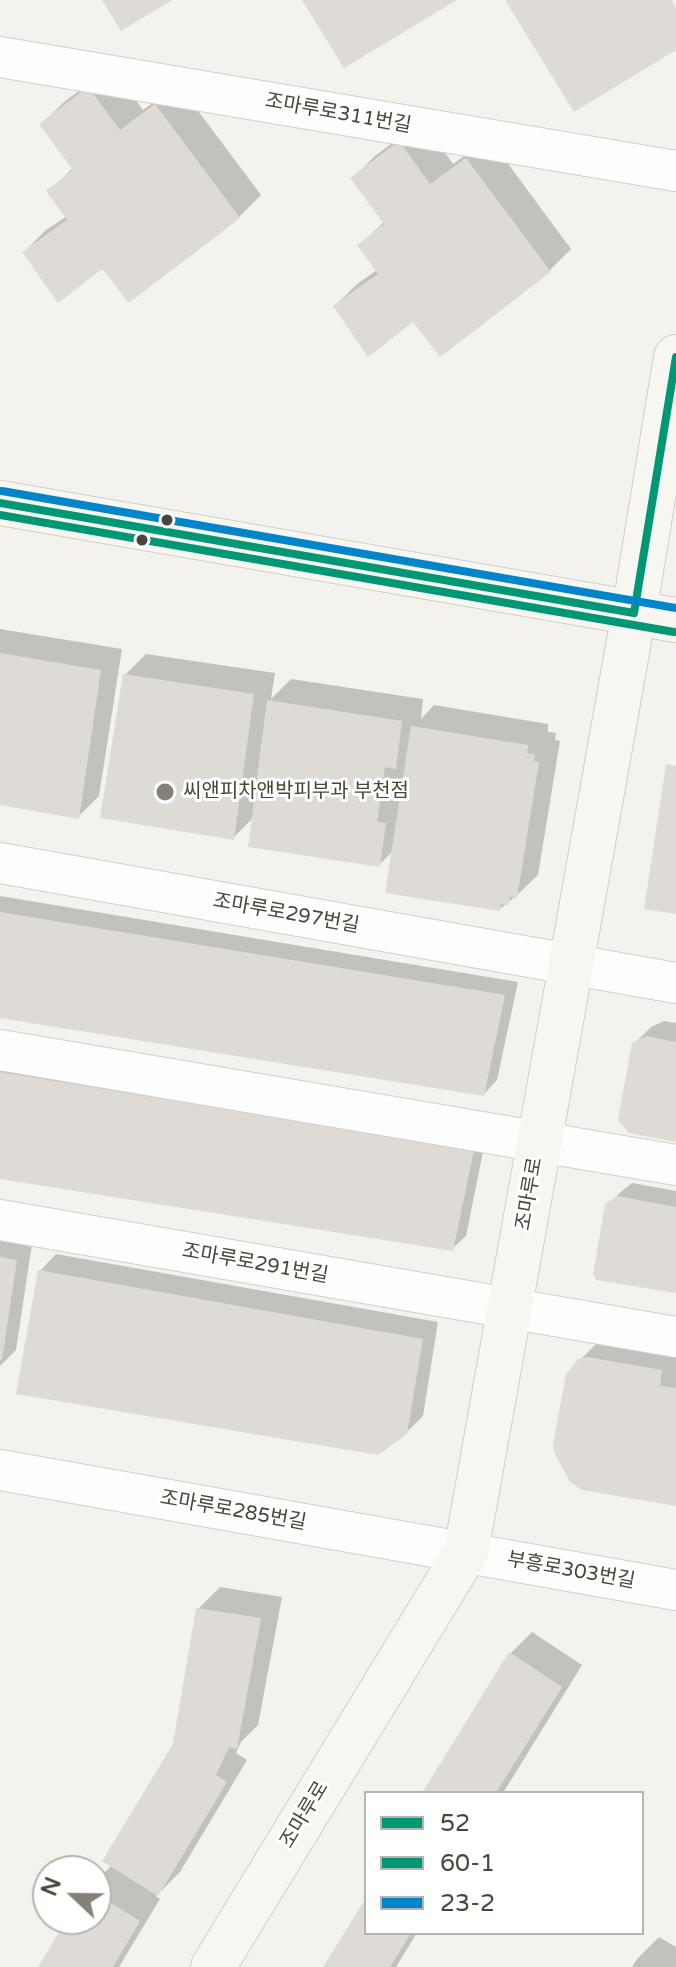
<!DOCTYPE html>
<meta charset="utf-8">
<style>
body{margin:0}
#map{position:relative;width:676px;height:1967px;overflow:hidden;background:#f4f2ee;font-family:"Varela Round",sans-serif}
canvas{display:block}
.legend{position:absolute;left:364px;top:1791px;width:280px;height:144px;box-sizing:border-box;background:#fff;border:2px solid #b7b4b0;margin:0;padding:10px 14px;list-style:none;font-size:24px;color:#4b4439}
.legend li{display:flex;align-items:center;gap:16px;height:40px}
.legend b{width:40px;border:2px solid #b7b4b0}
.north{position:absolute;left:32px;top:1855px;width:80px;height:80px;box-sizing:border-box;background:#fff;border:2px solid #b7b4b0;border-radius:50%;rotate:292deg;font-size:22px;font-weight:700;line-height:32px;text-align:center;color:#4b4439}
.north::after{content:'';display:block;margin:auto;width:28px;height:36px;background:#868178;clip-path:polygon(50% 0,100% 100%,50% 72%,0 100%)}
</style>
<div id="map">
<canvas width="676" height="1967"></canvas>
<ul class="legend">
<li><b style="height:10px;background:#009775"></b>52</li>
<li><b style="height:10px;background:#009775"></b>60-1</li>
<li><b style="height:10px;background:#0085ca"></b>23-2</li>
</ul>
<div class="north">N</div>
</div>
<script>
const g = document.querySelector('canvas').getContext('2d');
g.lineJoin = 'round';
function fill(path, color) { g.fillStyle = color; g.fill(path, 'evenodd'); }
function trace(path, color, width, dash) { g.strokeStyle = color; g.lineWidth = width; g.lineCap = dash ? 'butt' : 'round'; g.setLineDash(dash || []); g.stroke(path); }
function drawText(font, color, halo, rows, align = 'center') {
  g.font = font + ' "Varela Round","Noto Sans KR",sans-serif'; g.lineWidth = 6; g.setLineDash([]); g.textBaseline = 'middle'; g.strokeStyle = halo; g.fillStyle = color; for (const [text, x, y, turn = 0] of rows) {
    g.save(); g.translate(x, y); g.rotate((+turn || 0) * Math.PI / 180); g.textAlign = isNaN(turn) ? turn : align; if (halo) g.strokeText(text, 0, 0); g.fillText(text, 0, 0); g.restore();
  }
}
const shadow = new Path2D(`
 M111,67L143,110L178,84L261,195L239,217L129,300L103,266L24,252L46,230L67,216L49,191L74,167L42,124L64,102Z
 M422,120L453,164L489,138L571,249L549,271L413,320L335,306L357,284L377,270L360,245L385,221L353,178L375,156Z
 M0,629L122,649L99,796L78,817L0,803Z
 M146,654L275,673L271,699L291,679L423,699L421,719L434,705L548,724V732L556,733L555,740L560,741L538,875L516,896L500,909L393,851L379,865L254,817L233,838L125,675Z
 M0,896L518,982L497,1080L484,1094L0,1016Z
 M664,1021L676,1023V1140L634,1044L651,1027Z
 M0,1057L486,1137L466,1236L452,1249L0,1177Z
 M632,1183L676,1191V1291L607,1205L622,1191Z
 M0,1238L32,1244L16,1350L0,1366Z
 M56,1254L438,1322L423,1416L406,1433L40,1271Z
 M600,1340L676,1350V1504L573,1367Z
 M220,1587L282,1597L258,1725L241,1742L236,1753L247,1760L180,1872L156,1896L160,1899L119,1967H40L69,1919H96V1881L112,1865L175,1745L198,1609Z
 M532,1632L582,1665L503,1793H424L510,1654Z
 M366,1902V1933H417L396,1967H326Z
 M659,1937L676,1947V1967H632L637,1959Z`);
const building = new Path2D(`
 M102,0H172L121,31Z
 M302,0H457L344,68Z
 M505,0H672L676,8V50L574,112Z
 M88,87L120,130L155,104L240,218L129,303L102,269L58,303L22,252L67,220L46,191L73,170L39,124Z
 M399,141L430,184L466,158L551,272L440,357L413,322L368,357L333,306L378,274L357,245L384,224L350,178Z
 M0,653L101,670L79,819L0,805Z
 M123,674L254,694L234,840L100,818Z
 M267,700L402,721L396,769L385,767L377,822L386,823L380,867L248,847Z
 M411,726L528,745L527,753L535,754L534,761L539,762L517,898L510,897L508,905L501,904L500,911L385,893Z
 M666,764L676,766V914L644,909Z
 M0,912L505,995L484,1096L0,1018Z
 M646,1036L676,1042V1142L629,1133L618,1120L632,1043Z
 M0,1072L474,1150L453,1251L0,1179Z
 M617,1196L676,1207V1293L596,1280L593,1275L605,1204Z
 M0,1257L17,1260L2,1360H0Z
 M38,1270L423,1339L407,1434L378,1455L16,1394Z
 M587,1357L662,1370L660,1386L676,1388V1506L582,1490L570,1482L555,1454L553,1445L566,1374L578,1359Z
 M196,1608L261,1618L237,1749L229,1747L216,1775L227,1782L158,1896L102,1861L173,1744Z
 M509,1652L562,1687L496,1793H422Z
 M96,1894L140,1921L113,1967H38L67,1919H96Z
 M366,1898V1933H411L390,1967H323Z`);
const street = new Path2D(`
 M0,57L676,171
 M0,863L676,983
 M0,1050L676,1165
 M0,1220L676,1337
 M0,1470L676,1590`);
const secondary = new Path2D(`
 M0,503L676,620
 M213,1967L466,1552L634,613L676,357`);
const bus1 = new Path2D(`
 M0,503L634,613
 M634,613L676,357`);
const bus2 = new Path2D(`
 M0,515L674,632`);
const bus3 = new Path2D(`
 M2,491L676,608`);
const markers = [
 [167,520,7,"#4b4439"],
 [142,540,7,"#4b4439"],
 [165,792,10,"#868178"]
];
const streetNames = [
 ["조마루로311번길",338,114,10],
 ["조마루로297번길",286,914,10],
 ["조마루로",530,1194,-80],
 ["조마루로291번길",255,1264,10],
 ["조마루로285번길",233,1511,10],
 ["부흥로303번길",571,1571,10],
 ["조마루로",305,1815,-59]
];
const poiNames = [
 ["씨앤피차앤박피부과 부천점",183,792]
];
fill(shadow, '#0003');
fill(building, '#dedbd6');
trace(street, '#d2d0cb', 42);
trace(secondary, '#d3cfc5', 46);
trace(street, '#fdfdfc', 40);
trace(secondary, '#f7f6f1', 44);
trace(bus1, '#009775', 8);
trace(bus2, '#009775', 8);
trace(bus3, '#0085ca', 8);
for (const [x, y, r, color] of markers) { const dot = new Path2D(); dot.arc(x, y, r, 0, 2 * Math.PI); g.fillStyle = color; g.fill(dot); trace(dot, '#fff', 3); }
drawText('20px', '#4b4439', '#fff', streetNames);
drawText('20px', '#4b4439', '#fff', poiNames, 'left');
</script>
